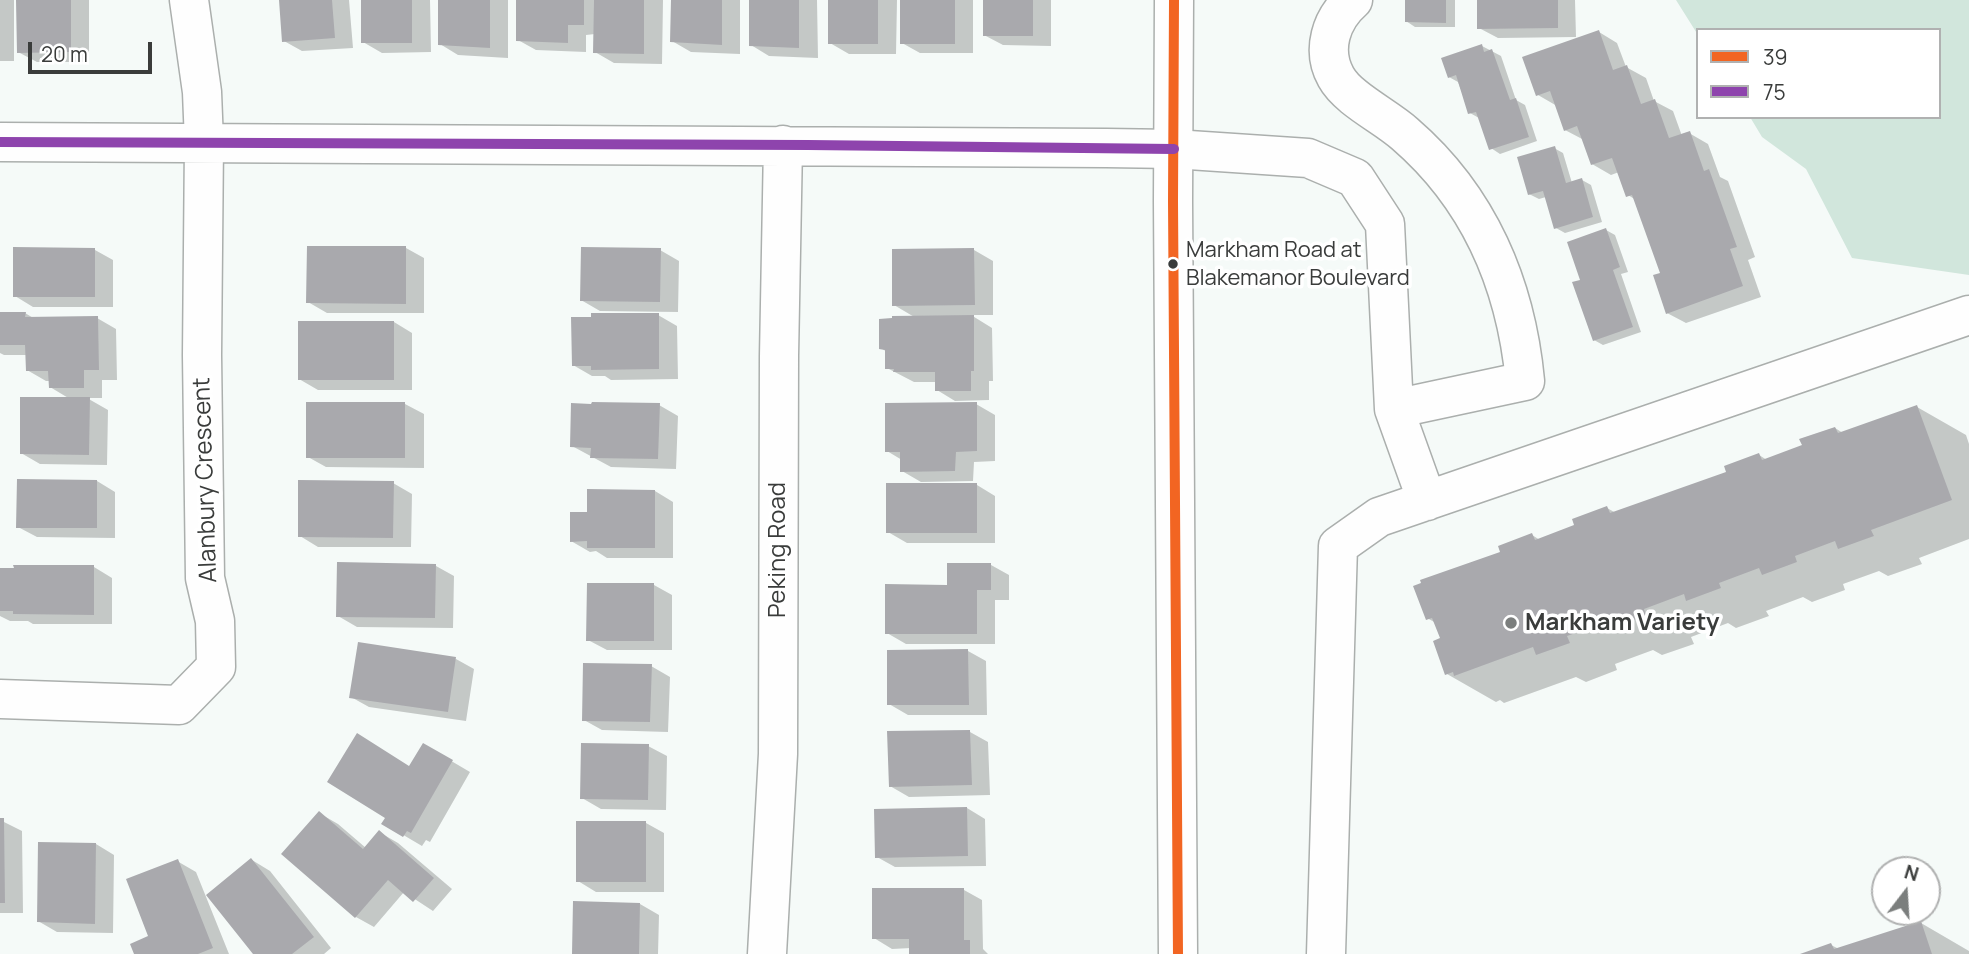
<!DOCTYPE html>
<style>
body{margin:0}
#map{position:relative;width:1969px;height:954px;overflow:hidden;background:#f5faf8;font-family:Manrope,sans-serif}
canvas{display:block}
.legend{position:absolute;left:1696px;top:28px;width:245px;height:91px;box-sizing:border-box;background:#fff;border:2px solid #b0b1b1;margin:0;padding:9px 12px;list-style:none;font-size:21px;color:#3a3c3b}
.legend li{display:flex;align-items:center;gap:14px;height:35px}
.legend b{width:35px;border:2px solid #b0b1b1}
.north{position:absolute;left:1871px;top:856px;width:70px;height:70px;box-sizing:border-box;background:#fff;border:2px solid #b0b1b1;border-radius:50%;rotate:17deg;font-size:19px;font-weight:700;line-height:28px;text-align:center;color:#3a3c3b}
.north::after{content:'';display:block;margin:auto;width:24px;height:32px;background:#7b7e7d;clip-path:polygon(50% 0,100% 100%,50% 72%,0 100%)}
.scale{position:absolute;left:28px;top:42px;width:124px;height:32px;box-sizing:border-box;border:4px solid #3a3c3b;border-top:0;padding-left:9px;font-size:21px;line-height:24px;white-space:nowrap;color:#3a3c3b;-webkit-text-stroke:5px #fff;paint-order:stroke}
</style>
<div id="map">
<canvas width="1969" height="954"></canvas>
<ul class="legend">
<li><b style="height:9px;background:#f26522"></b>39</li>
<li><b style="height:9px;background:#8e44ad"></b>75</li>
</ul>
<div class="north">N</div>
<div class="scale">20 m</div>
</div>
<script>
const g = document.querySelector('canvas').getContext('2d');
g.lineJoin = 'round';
function fill(path, color) { g.fillStyle = color; g.fill(path, 'evenodd'); }
function trace(path, color, width, dash) { g.strokeStyle = color; g.lineWidth = width; g.lineCap = dash ? 'butt' : 'round'; g.setLineDash(dash || []); g.stroke(path); }
function drawText(font, color, halo, rows, align = 'center') {
  g.font = font + ' Manrope,sans-serif'; g.lineWidth = 7; g.setLineDash([]); g.textBaseline = 'middle'; g.strokeStyle = halo; g.fillStyle = color; for (const [text, x, y, turn = 0] of rows) {
    g.save(); g.translate(x, y); g.rotate((+turn || 0) * Math.PI / 180); g.textAlign = isNaN(turn) ? turn : align; if (halo) g.strokeText(text, 0, 0); g.fillText(text, 0, 0); g.restore();
  }
}
const green = new Path2D(`
 M1676,0H1969V275L1852,258L1806,169L1762,137L1750,117H1939V30H1698V35Z`);
const shadow = new Path2D(`
 M0,0H14V61H0Z
 M18,0H89V62H37L18,52Z
 M280,0H349L353,48L302,51L284,41Z
 M363,0H430L431,52L382,53L363,42Z
 M440,0H508V58L458,55L440,44Z
 M518,0H663L662,64L614,63L595,52V34L586,35V52L536,50L518,40Z
 M672,0H740V54L691,52L672,41Z
 M750,0H817L818,58L769,56L751,45Z
 M830,0H897L896,54H849L830,43Z
 M902,0H973V53H920L902,43Z
 M985,0H1051V46L1003,45L984,35Z
 M1407,0H1455V27H1415L1406,21Z
 M1479,0H1575L1576,37L1498,38L1479,28Z
 M1599,32L1617,43L1626,67L1646,78L1654,101L1673,111L1682,136L1689,133L1708,144L1720,177L1728,181L1755,257L1748,260L1761,297L1686,323L1667,313L1662,274L1636,200L1628,195L1619,172L1611,175L1592,164L1584,140L1565,130L1557,106L1538,95Z
 M1482,46L1501,56L1516,100L1525,105L1537,141L1500,154L1491,148L1479,118L1470,113L1458,82L1449,77Z
 M1554,148L1563,153L1572,183L1582,180L1591,185L1602,222L1565,233L1556,228L1546,197L1539,199L1529,194Z
 M1606,230L1615,235L1628,272L1621,274L1641,332L1603,345L1594,340L1582,281Z
 M406,248L424,258V313H327L308,302Z
 M95,250L113,260V307H33L15,296Z
 M660,250L679,261L678,312L600,311L581,300Z
 M974,250L993,261V315H971L992,328L993,381H989V400L955,401L937,390V382H914L887,368V352L881,348L916,318L894,305Z
 M25,313L35,319L97,318L116,329L117,380H102V398H87L108,410L107,465L40,464L21,453L70,399L50,387V381H46L27,370V355H4L0,353V314Z
 M658,315L677,326L678,379L611,380L605,376H592L573,365Z
 M394,322L412,333V390H318L299,379Z
 M405,404L424,414V468L326,467L308,457Z
 M976,404L995,415V461L974,462L973,481L921,482L902,471V460L887,451Z
 M659,405L678,416L676,469L611,467L572,446Z
 M1917,407L1966,435L1969,444V539L1919,558L1922,564L1888,576L1879,571L1843,584L1845,590L1812,602L1803,597L1766,611L1769,616L1736,628L1728,623L1691,637L1694,644L1662,655L1653,650L1615,664L1617,670L1586,682L1576,677L1504,703L1500,700L1496,702L1447,674L1442,639L1436,623L1427,618L1502,553L1532,535L1540,540L1576,526L1607,508L1616,513L1728,473L1759,455L1767,460L1804,446L1835,428L1843,433Z
 M97,481L115,492V538L37,537L18,527Z
 M393,483L412,494L411,547H318L300,536Z
 M977,485L995,496V543H907L888,532Z
 M655,491L673,502V558H607L596,551L590,552L571,541L588,514Z
 M991,565L1009,575V600H995V644H906L887,633L949,586Z
 M436,566L454,576L453,628L357,627L338,616Z
 M94,567L112,578V624H33L28,621H10L0,616V569Z
 M654,585L672,595V650H607L588,640Z
 M968,651L986,661L987,715H908L889,704Z
 M456,659L474,669L466,721L369,707L351,697Z
 M651,666L670,677L668,732L602,730L584,720Z
 M970,732L988,742L990,795L909,797L890,786Z
 M424,745L470,772L430,842L426,840L422,846L383,823Z
 M648,746L667,756L666,810L601,809L582,798Z
 M967,808L985,819L986,866L895,867L877,857Z
 M319,813L338,824L366,848L379,832L398,843L452,889L433,911L404,892L374,927L356,917Z
 M0,820L22,831L23,913H0Z
 M646,823L664,833V892H596L578,881Z
 M96,844L114,855L113,933L57,932L38,921Z
 M252,860L270,871L331,948L324,954H255Z
 M177,861L196,872L229,954H136L150,937Z
 M964,890L982,900L983,949L988,954H911V948L892,949L874,938Z
 M640,904L659,915L658,954H574Z
 M1921,923L1969,951V954H1804L1831,945L1839,949Z`);
const building = new Path2D(`
 M16,0H71V52L17,53Z
 M279,0H332L335,38L282,42Z
 M361,0H412V43H361Z
 M438,0H490V48L438,45Z
 M516,0H584V25H568V43L516,41Z
 M594,0H644V54L593,53Z
 M671,0H722V45L670,42Z
 M749,0H799V48L749,46Z
 M828,0H878V44H828Z
 M900,0H955V44H900Z
 M983,0H1033V36H983Z
 M1405,0H1446V23L1405,22Z
 M1477,0H1558V28L1477,29Z
 M1599,30L1613,70L1627,65L1641,104L1655,99L1669,138L1690,131L1704,171L1709,169L1737,247L1730,249L1743,286L1666,314L1653,275L1660,273L1632,195L1626,197L1612,158L1591,165L1577,126L1564,131L1550,91L1536,96L1522,57Z
 M1482,44L1484,52L1492,49L1510,100L1516,98L1529,137L1489,150L1476,112L1468,114L1456,75L1448,78L1441,58Z
 M1555,146L1566,183L1582,178L1593,217L1554,229L1543,191L1528,195L1517,157Z
 M1606,228L1620,267L1613,270L1633,327L1593,341L1572,282L1580,280L1567,242Z
 M307,246H406V304L306,303Z
 M13,247L95,248V297H13Z
 M581,247L661,248L660,302L580,301Z
 M974,248L975,305L892,306V249Z
 M0,312H26L25,317L98,316L99,370H84V388H49L48,371H26L25,345H0Z
 M591,313H659V369L591,370V366H572L571,317H591Z
 M974,315V371H971V391H935V372H893L894,369H885V350L879,349V319L892,318V316Z
 M298,321H394V380H298Z
 M20,397H90L89,455L20,454Z
 M306,402H405V458H306Z
 M592,402L660,403L658,459L590,458L591,448L570,447L571,403L591,404Z
 M977,402V451L956,452L955,471L900,472V452H885V403Z
 M1917,405L1952,500L1871,530L1874,536L1838,549L1835,541L1795,556L1797,562L1762,575L1759,568L1719,583L1721,588L1686,601L1684,594L1644,609L1646,616L1612,628L1609,621L1567,636L1570,643L1536,655L1533,647L1454,676L1453,672L1445,675L1433,641L1440,638L1432,618L1426,620L1413,586L1421,583L1420,580L1500,552L1498,546L1532,533L1535,540L1574,525L1572,519L1607,506L1610,513L1726,472L1724,466L1759,453L1762,460L1802,445L1799,439L1835,427L1838,433Z
 M17,479L97,480V528H16Z
 M298,480L394,481L393,538L298,537Z
 M886,483H977V533H886Z
 M587,489L655,490V548H587V541L570,542V512H587Z
 M337,562L436,564L435,618L336,617Z
 M947,563H991V590H977V634H885V584L947,585Z
 M13,565H94V615L13,614V611H0V568H14Z
 M587,583H654V641H586Z
 M358,642L456,657L448,712L349,698Z
 M968,649L969,705H887V650Z
 M583,663L652,664L650,722L582,721Z
 M970,730L972,785L889,787L887,731Z
 M357,733L409,766L423,743L453,760L411,833L407,831L403,837L381,824L385,818L327,782Z
 M581,743L649,744L648,800L580,799Z
 M967,807L968,856L875,858L874,809Z
 M319,811L363,849L379,830L434,878L413,902L388,880L355,918L281,854Z
 M0,818H4L5,903H0Z
 M576,821H646V882H576Z
 M38,842L96,843L95,924L37,922Z
 M251,858L314,937L292,954H253L206,895Z
 M178,859L213,948L198,954H134L130,944L148,936L126,879Z
 M872,888H964V940H970V954H909V939H872Z
 M573,901L640,903L639,954H572Z
 M1921,921L1932,954H1800L1831,943L1834,949Z`);
const minor = new Path2D(`
 M0,142L1106,148L1174,149L1308,158L1355,178L1385,224L1394,409L1525,381C1516,285 1479,198 1405,134C1385,116 1348,99 1336,77C1321,50 1331,19 1353,0
 M1394,409L1427,501
 M0,699L179,705L216,667L215,621L205,578L202,355L204,142L202,92L189,0
 M767,954L778,754L779,356L783,145
 M1326,954L1338,546L1379,517L1969,315`);
const major = new Path2D(`
 M1174,0L1173,201L1178,954`);
const bus1 = new Path2D(`
 M1174,0L1173,201L1178,954`);
const bus2 = new Path2D(`
 M0,142L808,145L1174,149`);
const markers = [
 [1173,264,6,"#3a3c3b"],
 [1511,623,7,"#7b7e7d"]
];
const busNames = [
 ["Markham Road at",1186,251],
 ["Blakemanor Boulevard",1186,279]
];
const streetNames = [
 ["Alanbury Crescent",206,480,-92],
 ["Peking Road",778,550,-90]
];
const poiNames = [
 ["Markham Variety",1525,623]
];
fill(green, '#d1e6dc');
fill(shadow, '#0003');
fill(building, '#a9a9ad');
trace(minor, '#abafad', 41);
trace(major, '#abafad', 41);
trace(minor, '#fefefe', 38);
trace(major, '#fefefe', 38);
trace(bus1, '#f26522', 10);
trace(bus2, '#8e44ad', 10);
for (const [x, y, r, color] of markers) { const dot = new Path2D(); dot.arc(x, y, r, 0, 2 * Math.PI); g.fillStyle = color; g.fill(dot); trace(dot, '#fff', 2.5); }
drawText('22px', '#3a3c3b', '#fff', busNames, 'left');
drawText('24px', '#3a3c3b', '#fff', streetNames);
drawText('bold 24px', '#3a3c3b', '#fff', poiNames, 'left');
</script>
